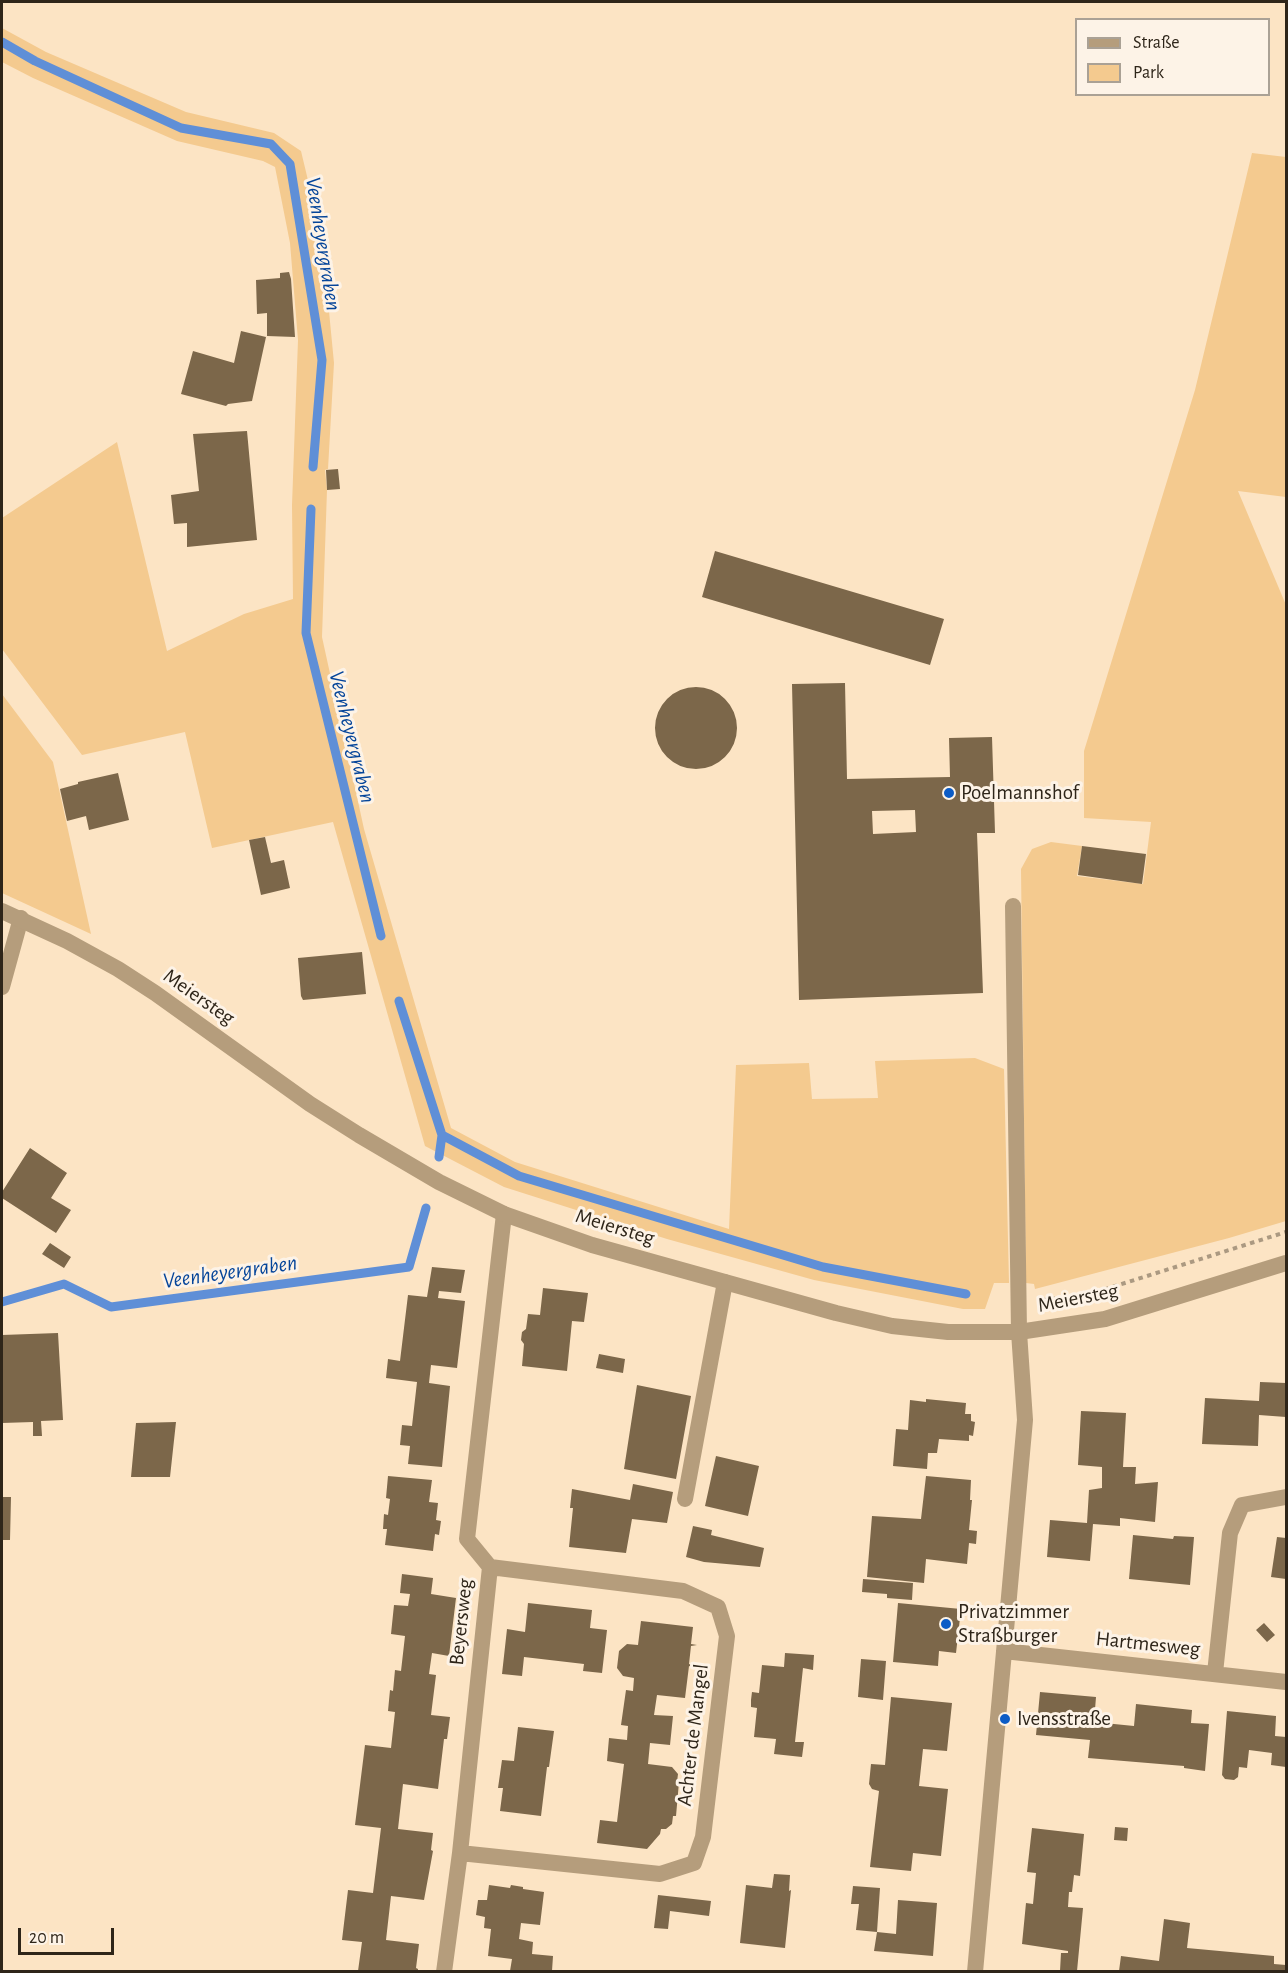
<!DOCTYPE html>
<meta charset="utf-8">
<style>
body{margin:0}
#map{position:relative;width:1288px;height:1973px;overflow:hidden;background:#fce4c4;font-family:"Alegreya Sans",sans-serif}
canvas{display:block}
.frame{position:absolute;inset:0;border:3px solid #2e2519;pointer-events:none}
.legend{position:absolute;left:1075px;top:18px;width:195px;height:78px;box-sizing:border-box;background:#fdf3e7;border:2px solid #aaa195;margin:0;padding:8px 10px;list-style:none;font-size:18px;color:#2e2519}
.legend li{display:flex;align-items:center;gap:12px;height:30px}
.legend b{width:30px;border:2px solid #aaa195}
.scale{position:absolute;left:18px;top:1928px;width:96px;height:27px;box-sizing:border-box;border:3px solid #2e2519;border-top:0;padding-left:8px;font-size:18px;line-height:21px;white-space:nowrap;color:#2e2519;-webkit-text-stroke:4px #fdf3e7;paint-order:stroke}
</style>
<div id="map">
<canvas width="1288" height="1973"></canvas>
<div class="frame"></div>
<ul class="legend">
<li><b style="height:8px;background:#b59d7c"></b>Straße</li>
<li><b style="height:16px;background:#f4ca8f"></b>Park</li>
</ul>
<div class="scale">20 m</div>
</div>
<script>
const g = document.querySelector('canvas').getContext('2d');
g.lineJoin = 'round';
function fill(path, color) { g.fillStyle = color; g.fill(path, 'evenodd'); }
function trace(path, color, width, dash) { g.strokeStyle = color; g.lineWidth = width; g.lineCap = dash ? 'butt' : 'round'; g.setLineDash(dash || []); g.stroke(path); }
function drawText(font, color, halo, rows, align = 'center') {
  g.font = font + ' "Alegreya Sans",sans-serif'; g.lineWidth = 6; g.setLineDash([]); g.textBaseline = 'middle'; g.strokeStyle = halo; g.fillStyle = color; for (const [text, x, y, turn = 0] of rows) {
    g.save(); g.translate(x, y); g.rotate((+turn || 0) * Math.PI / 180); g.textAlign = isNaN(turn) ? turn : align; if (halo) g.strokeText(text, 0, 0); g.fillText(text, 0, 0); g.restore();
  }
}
const green = new Path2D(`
 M2,28L46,52L186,112L274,133L301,151L322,239L334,363L328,469L325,470L327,490L322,637L364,829L451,1128L515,1162L729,1229L736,1065L809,1063L812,1099L878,1098L875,1061L975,1058L1004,1069L1009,1283H994L985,1309H963L814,1280L667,1239L504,1187L425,1146L333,822L212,848L185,732L82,755L2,649V518L117,442L167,651L244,614L293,599L292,505L298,340L290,243L275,167L263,161L177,141L33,78L2,62Z
 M1252,153L1286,157V497L1238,491L1286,605V1221L1229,1238L1035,1289L1034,1284L1026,1283L1021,869L1032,849L1051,842L1082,846L1077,876L1143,884L1151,822L1084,818V751L1195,390Z
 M2,694L53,762L91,934L2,893Z`);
const stream = new Path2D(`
 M2,42L35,61L181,128L271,144L290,164L322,360L313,467
 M311,509L306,633L381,936
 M399,1001L442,1135L439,1157
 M442,1135L519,1176L823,1267L966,1294
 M2,1302L64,1284L111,1307L409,1267L426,1208`);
const building = new Path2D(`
 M289,272L291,279L295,337L267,336V313L257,314L256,280L280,278V273Z
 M241,331L266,337L252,401L228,404L226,406L181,394L193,351L234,363Z
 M247,431L257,540L187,547V523L174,524L171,495L199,491L193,434Z
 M338,469L340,489L327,490L326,470Z
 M715,551L944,619L930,665L702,597Z
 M845,683L847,779L950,777L949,738L992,737L995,833H977L983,993L799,1000L792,684ZM915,810L916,832L873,834L872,811Z
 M655 728a41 41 0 1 1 82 0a41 41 0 1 1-82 0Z
 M118,773L129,820L89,830L86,816L67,821L60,789L78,784V782Z
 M265,837L271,863L284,860L290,888L261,895L249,840Z
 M1082,846L1146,854L1142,884L1078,875Z
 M362,952L366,994L303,1000L301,996L298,958Z
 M30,1148L67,1173L51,1198L71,1210L56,1233L2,1198V1192Z
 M50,1243L71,1257L64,1268L42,1254Z
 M432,1267L465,1270L461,1293L439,1291L438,1298L465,1301L457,1368L431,1365L429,1383L450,1386L442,1467L408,1464L410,1446L400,1445L402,1425L412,1426L417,1382L386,1378L388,1359L400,1361L408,1295L427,1297Z
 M543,1288L588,1293L584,1322L572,1321L567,1371L522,1366L524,1344L521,1340L522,1332L526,1329L528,1314L540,1315Z
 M58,1333L63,1420L41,1421L42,1436H33V1422L2,1423V1363H3L2,1335Z
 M599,1354L625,1359L623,1373L596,1368Z
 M1260,1382L1286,1383V1417L1259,1415L1258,1446L1202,1444L1205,1398L1259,1401Z
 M637,1385L691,1396L676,1479L624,1469Z
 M926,1399L966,1403L965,1414H971V1421L975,1422L973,1436L969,1435V1441L939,1439L937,1453H928L927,1469L893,1466L896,1429L908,1430L910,1400L926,1402Z
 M1081,1411L1126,1413L1123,1467H1136L1135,1484L1158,1482L1155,1522L1120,1518V1526L1093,1524L1090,1561L1047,1557L1050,1520L1087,1523L1089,1490L1102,1488V1467L1078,1465Z
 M176,1422L170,1477H131L136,1423Z
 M716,1456L759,1466L748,1516L705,1506Z
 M388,1476L432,1480L429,1502L438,1503L436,1520L441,1521L439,1535L435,1534L433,1551L385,1545L387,1529H383L384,1514L388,1515L390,1499L386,1498Z
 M926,1476L971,1480L970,1500H972L969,1530L977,1531L976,1544L969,1543L967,1564L926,1559L924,1583L867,1577L872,1516L921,1519Z
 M633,1484L673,1492L667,1523L632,1519L626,1553L569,1547L573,1508H570L572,1489L630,1500Z
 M2,1497H11L10,1540H2Z
 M693,1526L712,1530L711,1535L764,1548L760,1567L704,1562L686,1557Z
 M1133,1535L1173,1539L1174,1536L1194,1537L1190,1585L1129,1579Z
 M1277,1537L1286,1538V1579L1271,1577Z
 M402,1574L433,1578L431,1594L456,1598L449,1656L432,1653L429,1674L436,1675L431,1715L450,1717L447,1739H444L438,1789L403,1784L398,1829L433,1833L431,1850L433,1851L424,1900L391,1896L386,1940L419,1944L416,1968L418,1969V1971H358L362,1942L342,1940L348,1890L373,1893L381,1828L355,1825L365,1745L391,1748L395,1712L388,1711L390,1690L393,1691L395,1670L401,1671L405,1636L391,1634L394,1605L408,1606L410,1594L400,1593Z
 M863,1579L913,1583L912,1600L887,1598V1594L862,1592Z
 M528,1603L592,1610L590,1628L607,1630L602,1673L583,1671L584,1664L524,1657L522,1676L502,1674L507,1629L525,1632Z
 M898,1603L961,1609L956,1653L939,1651L938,1666L893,1662Z
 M641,1621L693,1627L691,1644L697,1645L691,1646L689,1664L692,1665V1667L689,1666L685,1698L657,1695L654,1715L673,1716L670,1745L650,1743L648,1764L672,1767L678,1774L677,1782H679L676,1816H673L672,1824L666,1829H661L660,1834L647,1849L597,1843L600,1820L617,1822L624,1764L607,1761L609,1738L627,1740L628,1726L621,1725L626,1690L633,1691L634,1678L623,1676L617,1668L619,1651L627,1644L638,1645Z
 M1264,1623L1275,1635L1267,1642L1256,1630Z
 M785,1653L814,1655L813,1670L803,1668L795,1742H804L802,1757L774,1754L776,1739L754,1737L757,1708L751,1707V1700L752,1692L759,1693L762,1665L784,1667Z
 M861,1659L886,1661L883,1700L858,1697Z
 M1040,1692L1096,1697L1094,1722L1134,1726L1136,1704L1192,1710L1191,1723L1209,1724L1205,1771L1184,1768V1766L1088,1758L1090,1740L1036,1735Z
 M891,1697L952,1703L947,1751L923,1749L919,1786L948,1789L941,1856L913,1853L911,1871L870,1867L879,1791L872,1789L869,1784L871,1764L885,1765Z
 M1227,1711L1276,1716L1275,1736L1286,1737V1767L1271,1765L1272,1753L1249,1750L1247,1768L1239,1767L1238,1777L1234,1780L1225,1779L1222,1775Z
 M518,1727L554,1731L549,1767H547L541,1816L500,1811L503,1788H498L502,1760L514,1761Z
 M1115,1827L1128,1828L1127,1841L1114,1840Z
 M1032,1828L1084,1834L1080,1876L1074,1875L1072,1892H1069L1068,1907L1083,1908L1077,1971H1060L1061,1953H1068V1951L1022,1944L1026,1903L1033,1904L1036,1873L1027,1872Z
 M774,1874L790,1875L789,1891L791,1890L785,1948L740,1943L746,1885L772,1888Z
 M489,1885L510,1888L511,1885L523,1887V1889L544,1892L540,1925L521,1923L519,1939L533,1942L532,1954L553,1956L552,1971H510L512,1959L488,1956L491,1929L484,1928L485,1917L476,1915L478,1900H487Z
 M853,1886L880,1888L877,1932L896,1934L898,1900L937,1903L933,1956L874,1951L877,1932L856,1930L859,1904H851Z
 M658,1895L711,1901L709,1916L670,1911L668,1929L654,1928Z
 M1164,1919L1190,1923L1187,1948L1274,1956V1964L1286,1965V1971H1119L1121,1956L1159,1961Z`);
const path = new Path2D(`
 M1087,1295L1286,1232
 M1042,1300L1068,1297`);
const service = new Path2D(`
 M1013,906L1019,1332
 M2,987L21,918
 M685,1499L725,1282`);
const minor = new Path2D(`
 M1004,1651L1286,1682
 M1215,1673L1230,1533L1242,1505L1286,1497
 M460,1853L660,1874L694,1863L703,1837L727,1636L718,1607L683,1591L490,1567
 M444,1972L460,1853L490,1567L467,1539L504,1214
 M975,1972L1025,1420L1019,1332`);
const tertiary = new Path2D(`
 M2,911L67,941L118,969L155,993L310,1104L359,1135L439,1182L504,1214L592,1245L836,1313L892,1326L948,1332H1019L1105,1319L1286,1263`);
const markers = [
 [949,793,6,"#0c5cc6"],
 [946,1624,6,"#0c5cc6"],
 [1005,1719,6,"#0c5cc6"]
];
const poiNames = [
 ["Poelmannshof",961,793],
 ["Privatzimmer",958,1612],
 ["Straßburger",958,1636],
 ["Ivensstraße",1017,1719]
];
const streetNames = [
 ["Meiersteg",199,997,35],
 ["Meiersteg",615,1227,17],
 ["Meiersteg",1078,1298,-11],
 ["Beyersweg",461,1622,-84],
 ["Hartmesweg",1148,1644,6],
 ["Achter de Mangel",693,1735,-83]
];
const waterNames = [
 ["Veenheyergraben",323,244,81],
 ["Veenheyergraben",352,737,76],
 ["Veenheyergraben",230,1272,-8]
];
fill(green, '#f4ca8f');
trace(stream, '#5f8fd7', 9);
fill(building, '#7c674a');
trace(path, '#ab9981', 4, [4.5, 4.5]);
trace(service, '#b59d7c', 16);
trace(minor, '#b59d7c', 16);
trace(tertiary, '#b59d7c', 16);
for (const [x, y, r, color] of markers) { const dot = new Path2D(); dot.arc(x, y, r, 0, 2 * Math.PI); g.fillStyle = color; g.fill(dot); trace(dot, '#fdf3e7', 2); }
drawText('21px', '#2e2519', '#fdf3e7', poiNames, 'left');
drawText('21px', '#2e2519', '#fdf3e7', streetNames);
drawText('italic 22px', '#05459a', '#fdf3e7', waterNames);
</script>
